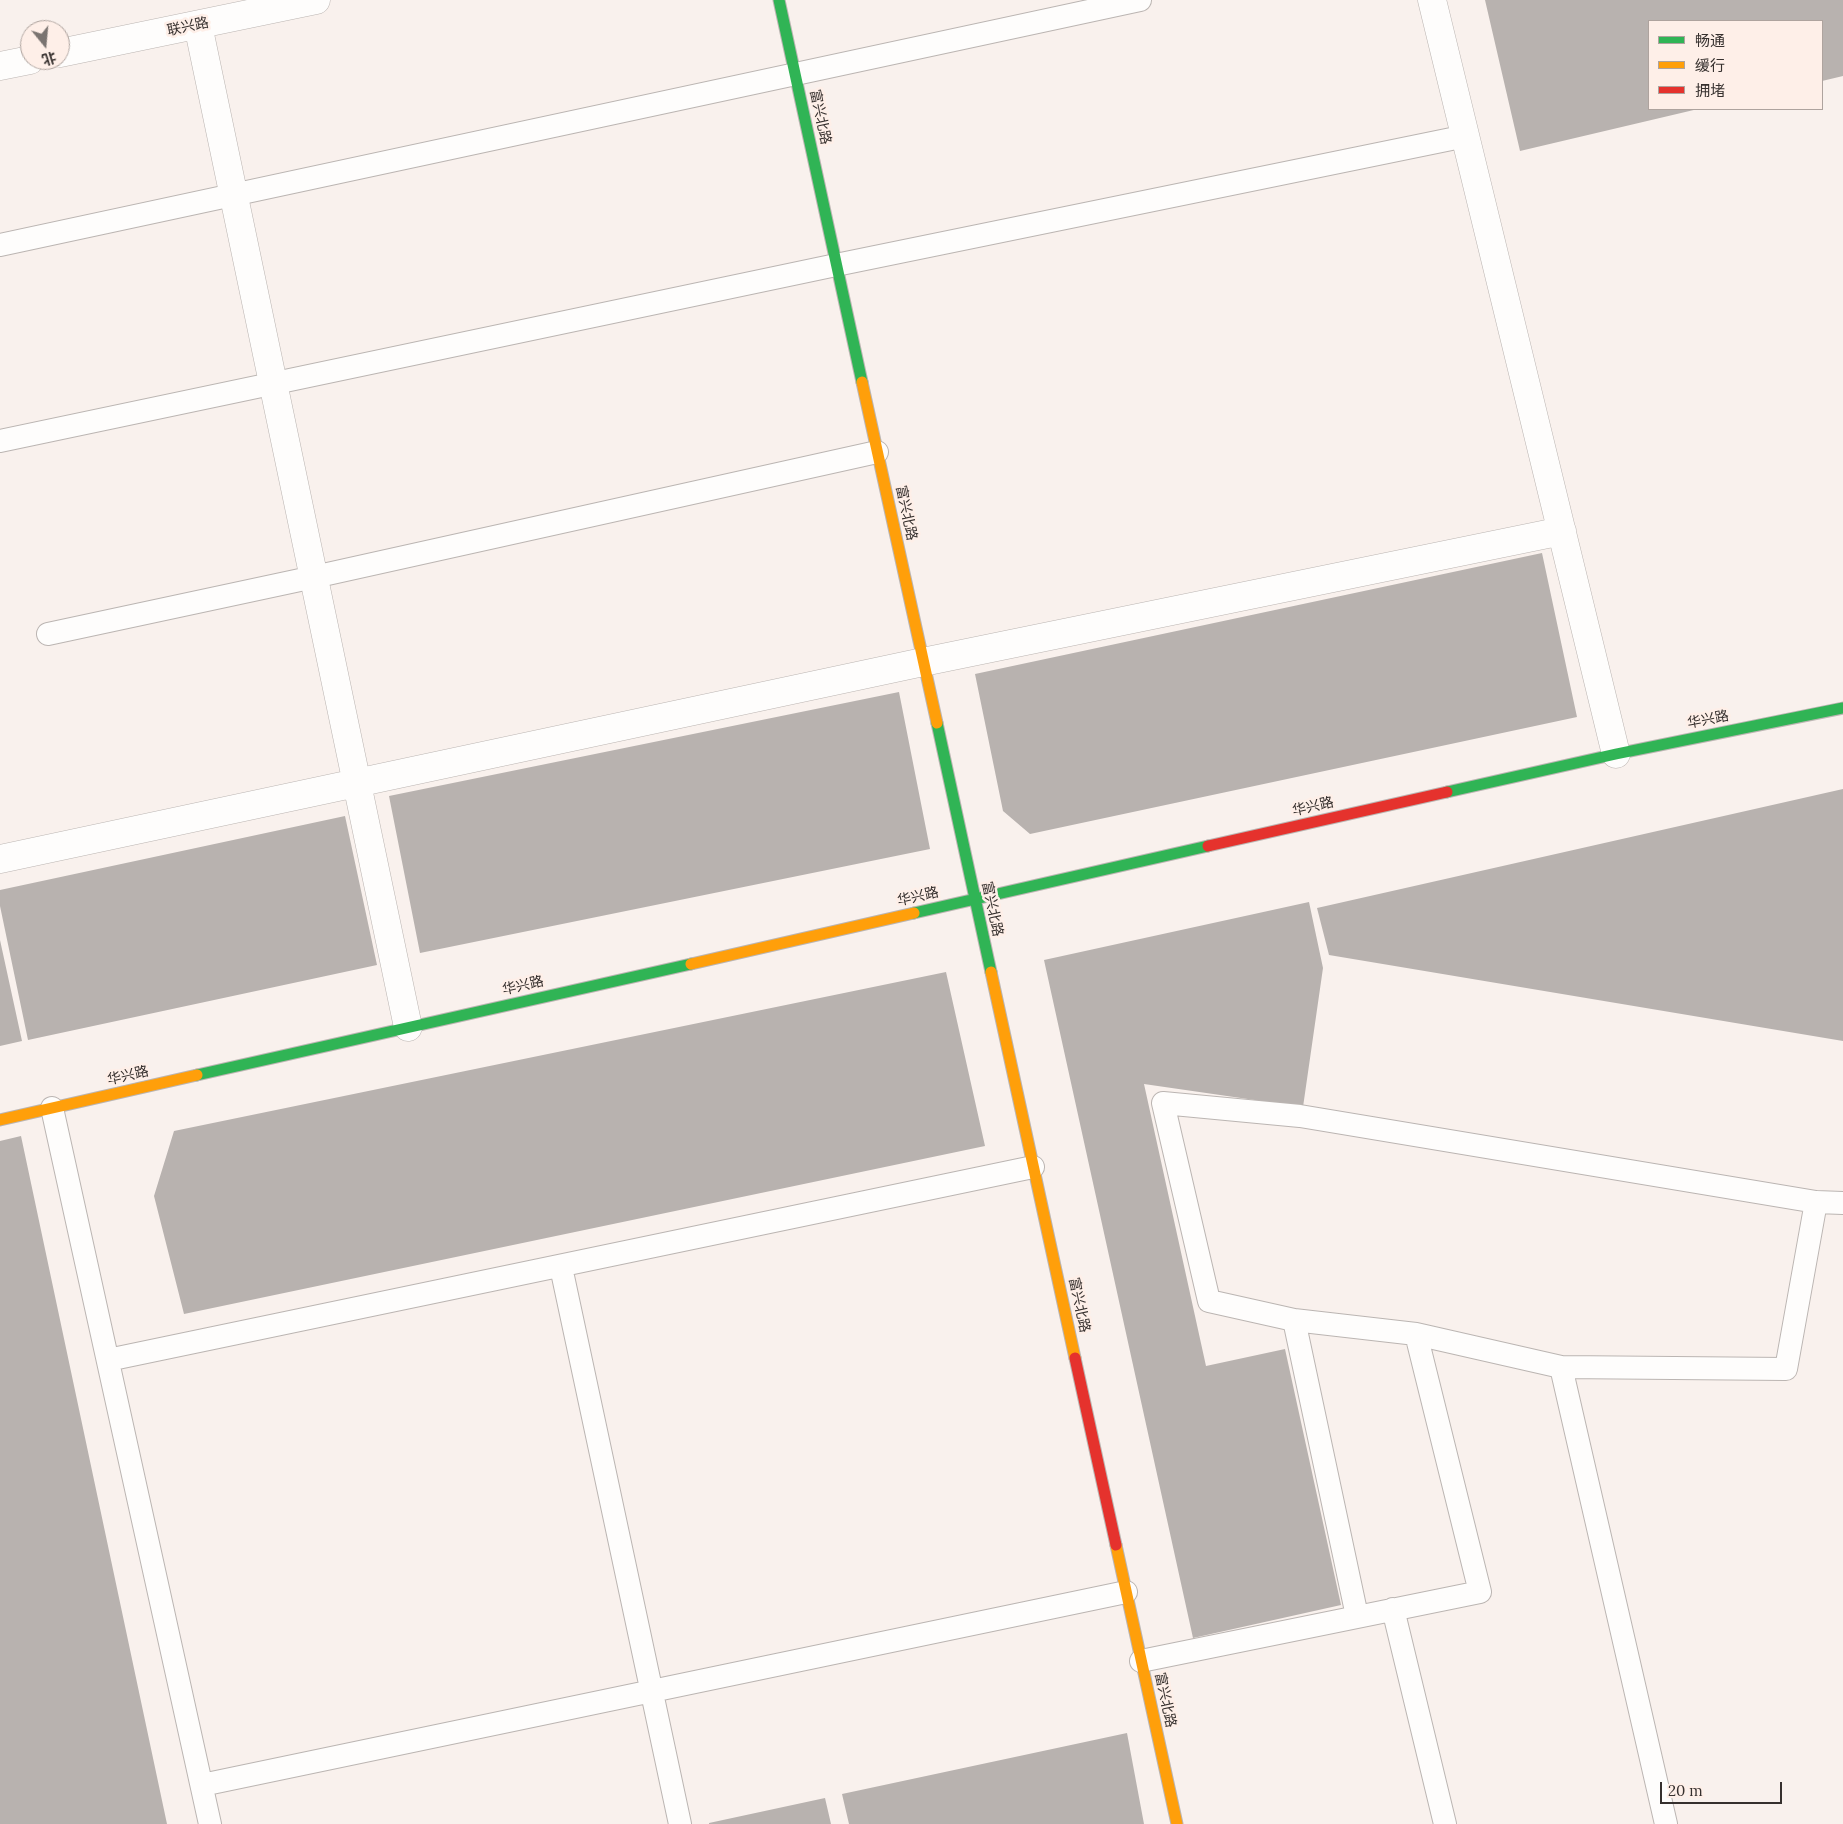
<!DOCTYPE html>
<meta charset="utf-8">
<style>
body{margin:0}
#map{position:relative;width:1843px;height:1824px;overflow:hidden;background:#f9f1ed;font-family:Lora,"Noto Sans SC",serif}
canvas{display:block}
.legend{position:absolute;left:1648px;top:20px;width:175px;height:90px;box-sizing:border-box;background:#feefe8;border:1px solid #aea39e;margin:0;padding:6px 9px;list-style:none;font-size:15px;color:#36302e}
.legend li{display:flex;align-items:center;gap:10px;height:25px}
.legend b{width:25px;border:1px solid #aea39e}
.north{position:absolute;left:20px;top:20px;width:50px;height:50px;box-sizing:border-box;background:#feefe8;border:1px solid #aea39e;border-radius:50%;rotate:163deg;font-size:14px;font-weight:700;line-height:20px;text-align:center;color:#36302e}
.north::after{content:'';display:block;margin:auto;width:18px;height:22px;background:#7a7471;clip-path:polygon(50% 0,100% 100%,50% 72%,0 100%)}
.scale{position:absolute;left:1660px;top:1782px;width:122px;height:22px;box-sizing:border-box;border:2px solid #36302e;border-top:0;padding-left:6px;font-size:15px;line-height:18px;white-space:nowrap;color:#36302e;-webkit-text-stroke:4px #feefe8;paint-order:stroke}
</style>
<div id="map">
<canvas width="1843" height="1824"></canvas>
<ul class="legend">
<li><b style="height:6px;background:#30b455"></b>畅通</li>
<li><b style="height:6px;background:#ff9f0a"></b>缓行</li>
<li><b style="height:6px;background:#e5322d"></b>拥堵</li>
</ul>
<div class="north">北</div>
<div class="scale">20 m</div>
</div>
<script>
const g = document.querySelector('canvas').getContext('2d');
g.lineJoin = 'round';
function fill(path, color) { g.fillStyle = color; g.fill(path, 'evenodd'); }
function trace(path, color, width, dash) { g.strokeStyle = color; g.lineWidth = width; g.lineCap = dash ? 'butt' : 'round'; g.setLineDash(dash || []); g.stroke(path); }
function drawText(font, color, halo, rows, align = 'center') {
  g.font = font + ' Lora,"Noto Sans SC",serif'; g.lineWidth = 5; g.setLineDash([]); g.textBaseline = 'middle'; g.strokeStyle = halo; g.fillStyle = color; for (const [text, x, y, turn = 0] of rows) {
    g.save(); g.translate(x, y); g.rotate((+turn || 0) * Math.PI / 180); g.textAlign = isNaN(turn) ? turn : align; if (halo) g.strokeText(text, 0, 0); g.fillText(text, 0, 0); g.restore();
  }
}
const building = new Path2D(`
 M1485,0H1843V76L1822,81V21H1649V109H1698L1520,151Z
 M1542,553L1577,717L1030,834L1003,811L975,674Z
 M899,692L930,849L420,953L389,796Z
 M1843,789V1041L1329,955L1317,908Z
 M345,816L377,965L28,1040L0,906V890Z
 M1309,902L1323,968L1303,1107L1144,1084L1206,1366L1285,1349L1341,1605L1193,1638L1044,960Z
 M0,940L22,1041L0,1046Z
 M946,972L985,1146L184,1314L154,1196L174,1131Z
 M21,1136L167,1824H0V1141Z
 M1127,1733L1144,1824H849L842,1794Z
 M825,1798L831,1824H709V1823Z`);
const lane = new Path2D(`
 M0,245L1140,0
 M0,441L836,265L1466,136
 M48,634L314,577L877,452
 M52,1108L210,1824
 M1816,1202L1786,1369L1561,1367L1416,1334L1294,1320L1209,1301L1163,1103L1300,1116L1816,1202L1843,1203
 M561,1267L680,1824
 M1294,1320L1357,1616
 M108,1360L1033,1167
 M1561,1367L1666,1824
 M1393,1609L1445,1824
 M1141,1661L1480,1592L1416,1334
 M202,1785L1126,1592`);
const street = new Path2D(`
 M1432,0L1616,754
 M198,25L408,1027
 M60,53L316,0
 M0,66L30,60
 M0,859L923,662L1562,531`);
const fast = new Path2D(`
 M779,0L862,382
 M937,723L991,972
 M1447,792L1616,754L1843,708
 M914,913L1208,846
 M197,1075L691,964`);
const slow = new Path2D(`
 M862,382L937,723
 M691,964L914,913
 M991,972L1075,1358
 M0,1120L197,1075
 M1116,1545L1177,1824`);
const jam = new Path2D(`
 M1208,846L1447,792
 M1075,1358L1116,1545`);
const streetNames = [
 ["联兴路",188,27,-12],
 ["富兴北路",820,117,78],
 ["富兴北路",906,513,78],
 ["华兴路",1708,720,-11],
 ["华兴路",1313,807,-13],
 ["华兴路",918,897,-13],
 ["富兴北路",992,909,78],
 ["华兴路",523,986,-13],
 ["华兴路",128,1076,-13],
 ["富兴北路",1079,1305,78],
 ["富兴北路",1165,1700,78]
];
fill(building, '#b8b2af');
trace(lane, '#bbb5b2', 24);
trace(street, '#bbb5b2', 29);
trace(fast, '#bbb5b2', 13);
trace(slow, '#bbb5b2', 13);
trace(jam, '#bbb5b2', 13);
trace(lane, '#fefdfc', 22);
trace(street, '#fefdfc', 28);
trace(fast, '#30b455', 11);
trace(slow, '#ff9f0a', 11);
trace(jam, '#e5322d', 11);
drawText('14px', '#36302e', '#feefe8', streetNames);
</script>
